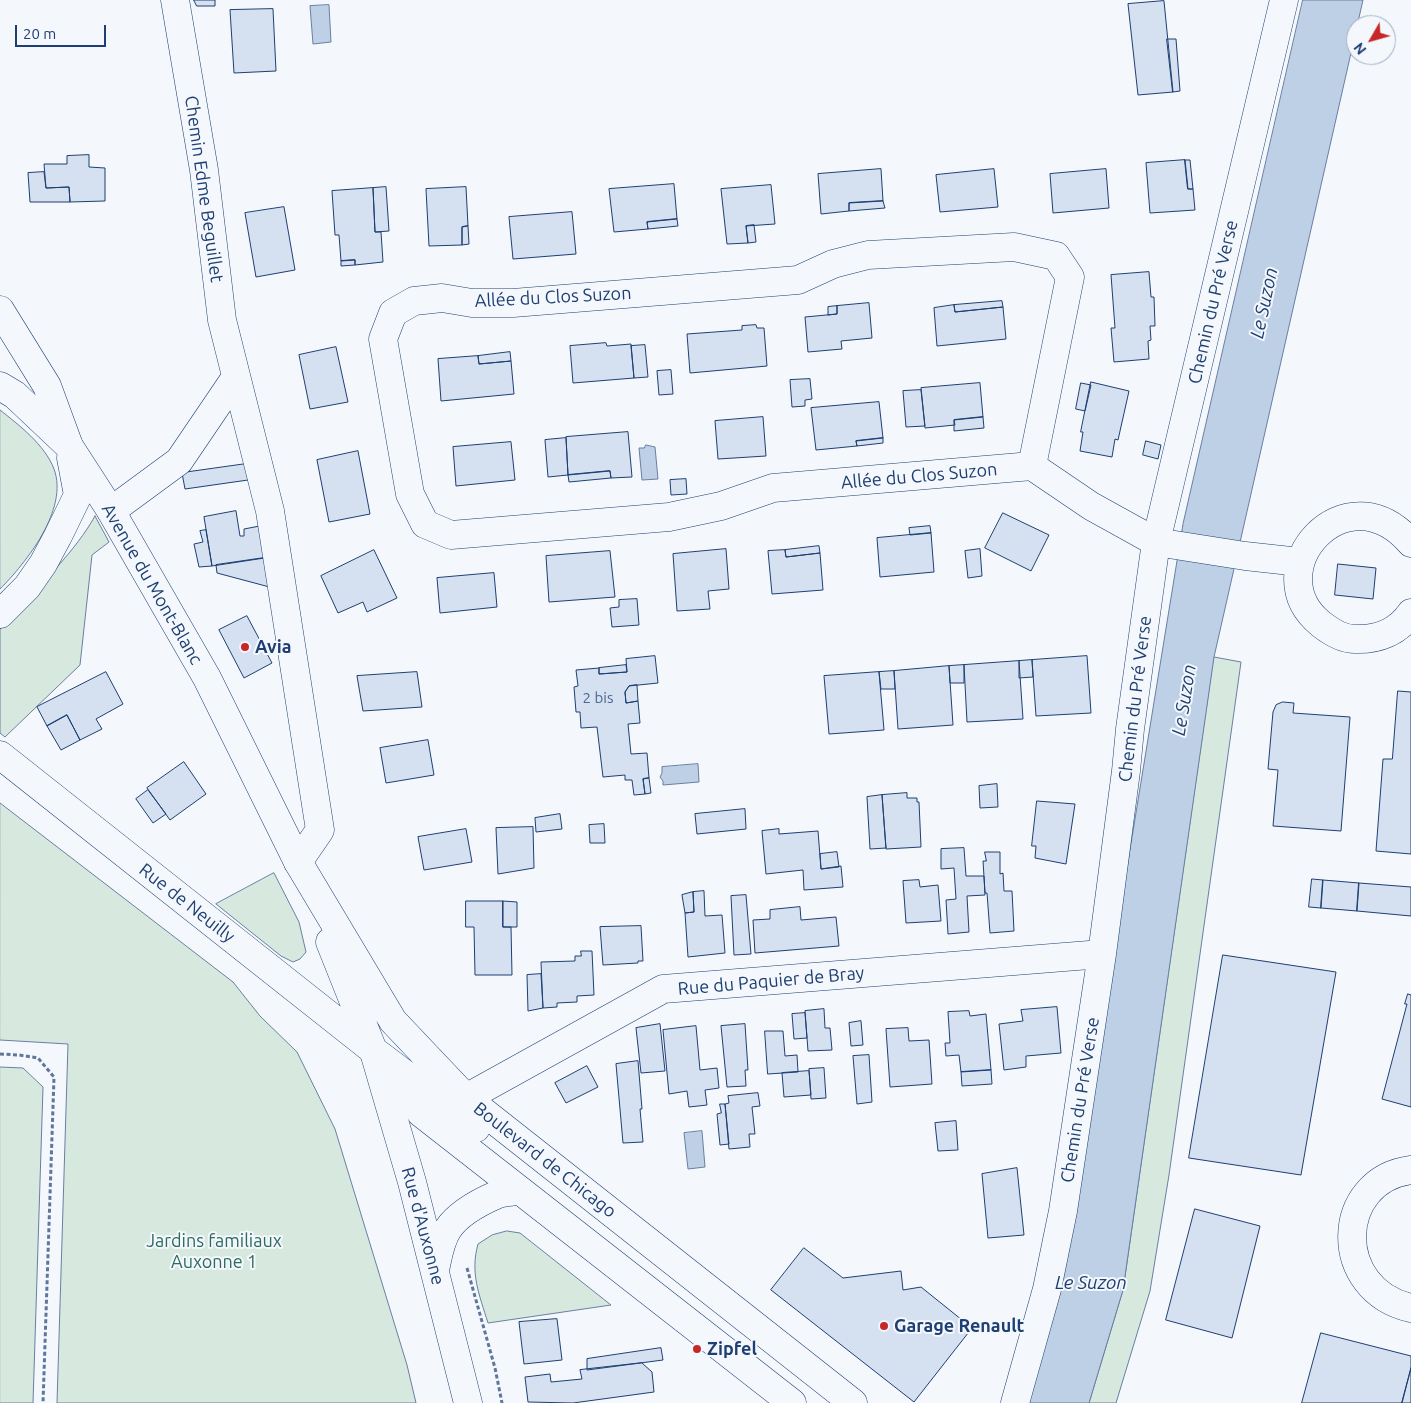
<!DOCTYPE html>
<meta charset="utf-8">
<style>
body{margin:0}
#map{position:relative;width:1411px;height:1403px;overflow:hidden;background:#f4f7fb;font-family:Ubuntu,sans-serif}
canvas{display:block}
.north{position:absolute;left:1346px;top:15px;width:50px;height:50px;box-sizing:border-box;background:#f4f7fb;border:1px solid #9eadc5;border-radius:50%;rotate:232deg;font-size:14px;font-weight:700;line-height:20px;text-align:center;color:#1d3f73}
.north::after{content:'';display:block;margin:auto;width:18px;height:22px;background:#c62828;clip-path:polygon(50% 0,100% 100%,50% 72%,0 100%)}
.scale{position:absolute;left:15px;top:25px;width:91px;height:22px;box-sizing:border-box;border:2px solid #1d3f73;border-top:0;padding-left:6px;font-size:15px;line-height:18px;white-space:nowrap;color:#1d3f73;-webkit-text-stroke:4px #f4f7fb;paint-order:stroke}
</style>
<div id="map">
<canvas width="1411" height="1403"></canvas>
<div class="north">N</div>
<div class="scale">20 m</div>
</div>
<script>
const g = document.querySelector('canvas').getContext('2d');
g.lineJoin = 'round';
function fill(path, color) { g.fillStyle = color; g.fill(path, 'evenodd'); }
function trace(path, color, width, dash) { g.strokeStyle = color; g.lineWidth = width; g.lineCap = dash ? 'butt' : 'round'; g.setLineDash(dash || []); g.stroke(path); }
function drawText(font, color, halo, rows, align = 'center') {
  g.font = font + ' Ubuntu,sans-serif'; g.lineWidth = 4; g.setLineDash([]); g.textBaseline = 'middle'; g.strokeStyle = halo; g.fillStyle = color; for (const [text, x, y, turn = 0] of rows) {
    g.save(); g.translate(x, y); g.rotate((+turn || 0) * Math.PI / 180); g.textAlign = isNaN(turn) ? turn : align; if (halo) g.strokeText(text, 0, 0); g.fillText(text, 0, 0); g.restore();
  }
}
const green = new Path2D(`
 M0,410C19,425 45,445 54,469C69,509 26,563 0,589Z
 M95,516L109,542L92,555L80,665L5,737L0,733V629C23,611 40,589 58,566C72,550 85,534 95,516Z
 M1214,657L1241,662L1169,1175L1150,1291L1116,1403H1089L1123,1290Z
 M0,803L233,982L260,1016L297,1052L335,1129L407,1365L416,1403H57L68,1044L0,1040Z
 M274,873L299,922L306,952L300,959L293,962L281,956L216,904Z
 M0,1067L23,1068L43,1087L33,1403H0Z
 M507,1231L520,1233L611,1305L488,1323C479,1294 470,1273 478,1244L492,1235Z`);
const water = new Path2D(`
 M1303,0H1363L1214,657L1123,1290L1089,1403H1026L1064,1255L1183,524Z
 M329,5L331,42L313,44L310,6Z
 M646,445L655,447L658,479L642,480L639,448H644Z
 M698,764L699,782L663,785V781L660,777L662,773V767Z
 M702,1131L705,1167L688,1169L684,1133Z`);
const building = new Path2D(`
 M194,0H215V6H197Z
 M1164,1L1173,92L1138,95L1128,4Z
 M273,9L276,71L234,73L230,10Z
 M1167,39H1176L1180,91L1173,92Z
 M89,155V167L105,168V201L70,202L69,187L46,188L44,164H67V156Z
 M1185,160H1190L1193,189H1188Z
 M1185,160L1188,189H1193L1195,210L1150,213L1146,163Z
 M881,169L883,201L849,203V211L821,214L818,174Z
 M994,169L998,207L940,212L936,175Z
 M1106,169L1109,208L1053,213L1050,174Z
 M44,172L46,188L69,187L70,202H30L28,173Z
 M674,184L677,219L647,222L648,229L614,232L609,189Z
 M771,185L775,224L746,226L748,243L727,244L721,189Z
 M386,187L389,231L375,232L373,188Z
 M466,187L468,226L462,227V245L429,246L426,189Z
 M373,188L375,232H381L383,262L355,265V260L341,261L339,235H335L332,191Z
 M883,201L885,208L849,211V203Z
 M284,207L295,270L256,277L245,213Z
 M572,212L576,254L513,259L509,217Z
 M677,219L678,226L648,229L647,222Z
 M754,225L756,242L748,243L746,226Z
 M468,226L469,244L462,245V227Z
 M355,260V265L341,266V261Z
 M1149,272L1151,297H1154L1155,326H1150L1151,340L1148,341L1149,359L1114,362L1111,328H1115L1111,275Z
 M1002,301L1003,307L955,312L954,305Z
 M869,303L872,338L841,341L842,349L808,352L805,317L837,314V306Z
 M954,305L955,312L1003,307L1006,339L937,346L934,308Z
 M837,306V314L828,315V307Z
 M756,325L757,328H764L767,366L690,373L687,334L742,330V326Z
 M606,343L607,346L631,344L634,378L573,383L570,346Z
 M645,345L648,377L634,378L631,346Z
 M336,347L348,402L310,409L299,355Z
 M510,352L511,361L479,364L478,356Z
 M478,356L479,364L511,361L514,394L441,401L438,359Z
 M671,370L673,394L659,395L657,371Z
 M810,379L812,399L805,400V406L792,407L790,380Z
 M1091,382L1129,391L1118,440L1115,439L1112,457L1080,451L1083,432H1081Z
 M980,383L983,417L954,420L955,425L925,428L921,388Z
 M1081,383L1091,385L1085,411L1076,409Z
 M921,390L925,426L906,427L903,391Z
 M879,402L883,438L856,441L857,446L816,450L811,408Z
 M763,417L766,456L718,459L715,421Z
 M983,417L984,428L954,431V420Z
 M628,432L632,477L611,478L610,471L568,475L566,437Z
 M566,438L568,475L548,477L545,440Z
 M883,438V443L857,446L856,441Z
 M1146,441L1161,445L1158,459L1143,455Z
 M511,442L515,480L456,486L453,447Z
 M358,451L370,514L329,522L317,460Z
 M246,464L248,480L185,489L182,473Z
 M610,471L611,478L569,482L568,475Z
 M686,479L687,494L671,495L670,480Z
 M236,511L240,536H244V529L265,525L271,557L212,566L204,517Z
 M1003,513L1049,535L1031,571L985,548Z
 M930,526L931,533L910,535L909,528Z
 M206,530L212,566L199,567L194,544L203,542L200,531Z
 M931,533L934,572L880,577L877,538Z
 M819,546L820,553L786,557L785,550Z
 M726,549L729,589L708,591L710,609L677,611L673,554Z
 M980,549L982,576L968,578L965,551Z
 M374,550L397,598L367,612L363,602L338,613L321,576Z
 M785,550L786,557L820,553L823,590L772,594L768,551Z
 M610,551L615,597L549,602L546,556Z
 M271,557L277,589L217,573L216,565Z
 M1338,564L1376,568L1373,599L1335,595Z
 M494,573L497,607L440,613L437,578Z
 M637,599L639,625L612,627L610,608L619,607V600Z
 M247,616L272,663L244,678L219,630Z
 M655,656L658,683L629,686L625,692L626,703L638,701L640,723L628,724L631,754L647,753L649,778L643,779L645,794L634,795L632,780H625V775L603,777L597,727L581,728L580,712H576L574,687L578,686L576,670L599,668V674L627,672L626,659Z
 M1087,656L1091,713L1036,716L1032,660Z
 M1032,660L1033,677L1019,678V661Z
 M1019,661L1023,719L967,722L964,665Z
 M626,665L627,672L599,674V668Z
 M964,665V683H950L949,666Z
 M949,666L953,725L898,729L894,671Z
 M894,671L895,689H881L879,672Z
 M106,672L123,704L96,719L102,729L80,740L67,715L47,726L37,707Z
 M417,672L422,707L363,711L357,676Z
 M879,672L884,730L829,734L824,676Z
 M637,685L638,701L626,703L625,692L629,686Z
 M1398,691L1411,692V854L1376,851L1383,759H1392Z
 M1283,702L1294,703L1293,713L1350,717L1341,831L1273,826L1278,770L1268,769L1273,712L1276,705Z
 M67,715L80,740L61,750L47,726Z
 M428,740L434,775L386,783L380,748Z
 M184,762L206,794L170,820L147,788Z
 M649,778L651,793L645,794L643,779Z
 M997,784L998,807L980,808L979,786Z
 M148,790L166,814L153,823L136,799Z
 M907,793V798H917V802H919L921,847L886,849L882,795Z
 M882,795L886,848L870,849L867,797Z
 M1037,801L1075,804L1066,864L1035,858L1036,846H1032Z
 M745,809L746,829L697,834L695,814Z
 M560,814L562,829L536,832L535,818Z
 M604,824L605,843H590L589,825Z
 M533,827L534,868L498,874L496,828Z
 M466,829L472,862L424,870L418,837Z
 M779,829V834L818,831L821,869L841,866L843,887L804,890L803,870L766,874L762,831Z
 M964,848L966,876H984L985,895L967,896L969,932L948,934L946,900L956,899L954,868L941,869V849Z
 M837,852L839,867L821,869L820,854Z
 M985,852H1000V874L1003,873L1004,891H1012L1014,931L990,933L987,893H985L983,861H986Z
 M1312,879L1323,880L1321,908L1309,907Z
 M919,880L920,887L938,885L941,921L906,923L903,881Z
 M1323,880L1359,883L1357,911L1321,908Z
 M1359,883L1411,887V916L1357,911Z
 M704,891L705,916L722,915L725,953L688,957L685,913L694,912L693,892Z
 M693,892L694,912L685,913L682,895Z
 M746,895L751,954L734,955L731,896Z
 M466,901H503V927H511L512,975H475L474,927H466Z
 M503,901L517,902V927H503Z
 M800,907L801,920L836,917L839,946L755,953L753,920L770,919V910Z
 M641,926L643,961H638V963L603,965L600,927Z
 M581,951H592L594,995L577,996V1002L557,1003V1007L543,1008L541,962L575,961V956H581Z
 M1223,955L1336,972L1301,1175L1189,1158Z
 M541,974L543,1008L528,1011L527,975Z
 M1408,994L1411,995V1107L1382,1099L1407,1004H1405Z
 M1057,1007L1061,1053L1026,1056V1067L1004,1070L999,1024L1023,1021L1021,1010Z
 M824,1009L825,1028H830L832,1050L808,1051L805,1011Z
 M969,1011L970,1016L986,1014L991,1070L961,1072L959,1055L946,1056L945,1043H950L948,1012Z
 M805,1013L807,1038L794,1039L792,1014Z
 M861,1021L863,1045L851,1046L849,1023Z
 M660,1024L665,1071L641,1073L636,1028Z
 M745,1024L748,1070H745L746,1086L727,1087L721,1026Z
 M696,1026L700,1070L717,1068L719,1088L705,1090L707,1105L689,1107L687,1091L669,1094L663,1030Z
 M908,1028L909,1041L929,1040L932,1084L890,1087L886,1029Z
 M765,1031H783L785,1056L797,1055L798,1072L768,1074Z
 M869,1055L872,1102L857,1104L853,1056Z
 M638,1061L642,1109H640L643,1142L623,1143L616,1064Z
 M587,1066L598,1087L566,1103L555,1083Z
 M824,1068L826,1098L811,1099L809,1069Z
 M991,1070L992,1084L962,1086L961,1072Z
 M809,1071L811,1095L784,1097L782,1073Z
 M758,1093L760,1106L752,1107L755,1134H749L750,1147L729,1149L725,1104L729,1103L728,1096Z
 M720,1104H725L729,1144L720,1145L717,1114L721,1113Z
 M956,1121L958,1150L938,1151L935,1123Z
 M1017,1168L1024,1235L988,1238L982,1174Z
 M1195,1209L1260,1226L1232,1338L1166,1320Z
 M804,1248L843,1278L901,1271L903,1290L921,1287L972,1328L914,1402L771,1290Z
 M557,1319L562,1360L524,1364L519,1322Z
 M1321,1333L1411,1356V1368L1402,1403H1302Z
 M661,1348L663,1360L587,1370V1359Z
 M642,1363L652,1372L654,1392L573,1403L528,1402L525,1377L550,1374L551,1382L582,1379L580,1370Z
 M1411,1368V1403H1402Z`);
const path = new Path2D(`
 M0,1054L19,1055L38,1058L54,1077L43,1403
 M467,1268L495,1368L502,1403`);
const minor = new Path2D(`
 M175,0L204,170L222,320L270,511L320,830L298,862
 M1032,466L1070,277L1056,256L1014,247L868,255L833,264L798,280L513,303H472L442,298L414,301L393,313L383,339L410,494L425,524L451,535L669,517L721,506L773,488L1032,466L1091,506L1156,542L1245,556L1300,562
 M111,511L179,461L236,377
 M1411,543C1346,467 1255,571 1321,624C1331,632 1342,639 1355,639C1378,640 1398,632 1411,613
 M466,1098L663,989L1102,954
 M1411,1170C1334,1180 1331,1290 1411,1308
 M1015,1403L1047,1289L1063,1211L1102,954L1126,771L1130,729L1156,542L1284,0`);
const secondary = new Path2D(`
 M0,310L47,386L69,446
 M374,1052L412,1182L468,1403
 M435,1270C438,1257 440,1241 448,1229C458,1214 480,1202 496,1195C503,1192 512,1192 519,1191`);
const primary = new Path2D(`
 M0,386L15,395L69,446L111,511L207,678L298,862L393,1021L466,1098L853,1403
 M0,614L27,587L43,564L58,536L78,495L71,458
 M0,755L373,1050L476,1128
 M330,942L373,1050L421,1113L792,1403`);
const markers = [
 [245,647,5,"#c62828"],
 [884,1326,5,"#c62828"],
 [697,1349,5,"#c62828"]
];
const numberNames = [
 ["2 bis",598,698]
];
const streetNames = [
 ["Chemin Edme Beguillet",204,189,82],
 ["Allée du Clos Suzon",553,297,-3],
 ["Chemin du Pré Verse",1213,302,-77],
 ["Allée du Clos Suzon",919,476,-5],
 ["Avenue du Mont-Blanc",152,584,60],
 ["Chemin du Pré Verse",1135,699,-83],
 ["Rue de Neuilly",187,903,38],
 ["Rue du Paquier de Bray",771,981,-5],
 ["Chemin du Pré Verse",1080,1100,-81],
 ["Boulevard de Chicago",545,1160,38],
 ["Rue d'Auxonne",423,1226,75]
];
const poiNames = [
 ["Avia",255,647],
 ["Garage Renault",894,1326],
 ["Zipfel",707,1349]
];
const parkNames = [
 ["Jardins familiaux",214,1241],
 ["Auxonne 1",214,1262]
];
const waterNames = [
 ["Le Suzon",1264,303,-78],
 ["Le Suzon",1184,700,-81],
 ["Le Suzon",1091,1283]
];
fill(green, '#d7e8df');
trace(green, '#687fa3', 1);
fill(water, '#bed0e5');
trace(water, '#687fa3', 1);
fill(building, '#d5e0f0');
trace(building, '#1d3f73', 1);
trace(minor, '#1d3f73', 29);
trace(secondary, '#1d3f73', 29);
trace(primary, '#1d3f73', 29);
trace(path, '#5e769c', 3, [4, 2.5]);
trace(minor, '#f4f7fb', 28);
trace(secondary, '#f4f7fb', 28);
trace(primary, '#f4f7fb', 28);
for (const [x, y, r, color] of markers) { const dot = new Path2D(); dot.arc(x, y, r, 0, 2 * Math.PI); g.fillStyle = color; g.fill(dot); trace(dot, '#f4f7fb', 2); }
drawText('15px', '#4b6792', null, numberNames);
drawText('18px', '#1d3f73', '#f4f7fb', streetNames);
drawText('bold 18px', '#1d3f73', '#f4f7fb', poiNames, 'left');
drawText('18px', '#2c6c60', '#f4f7fb', parkNames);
drawText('italic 19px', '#1d3f73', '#f4f7fb', waterNames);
</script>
